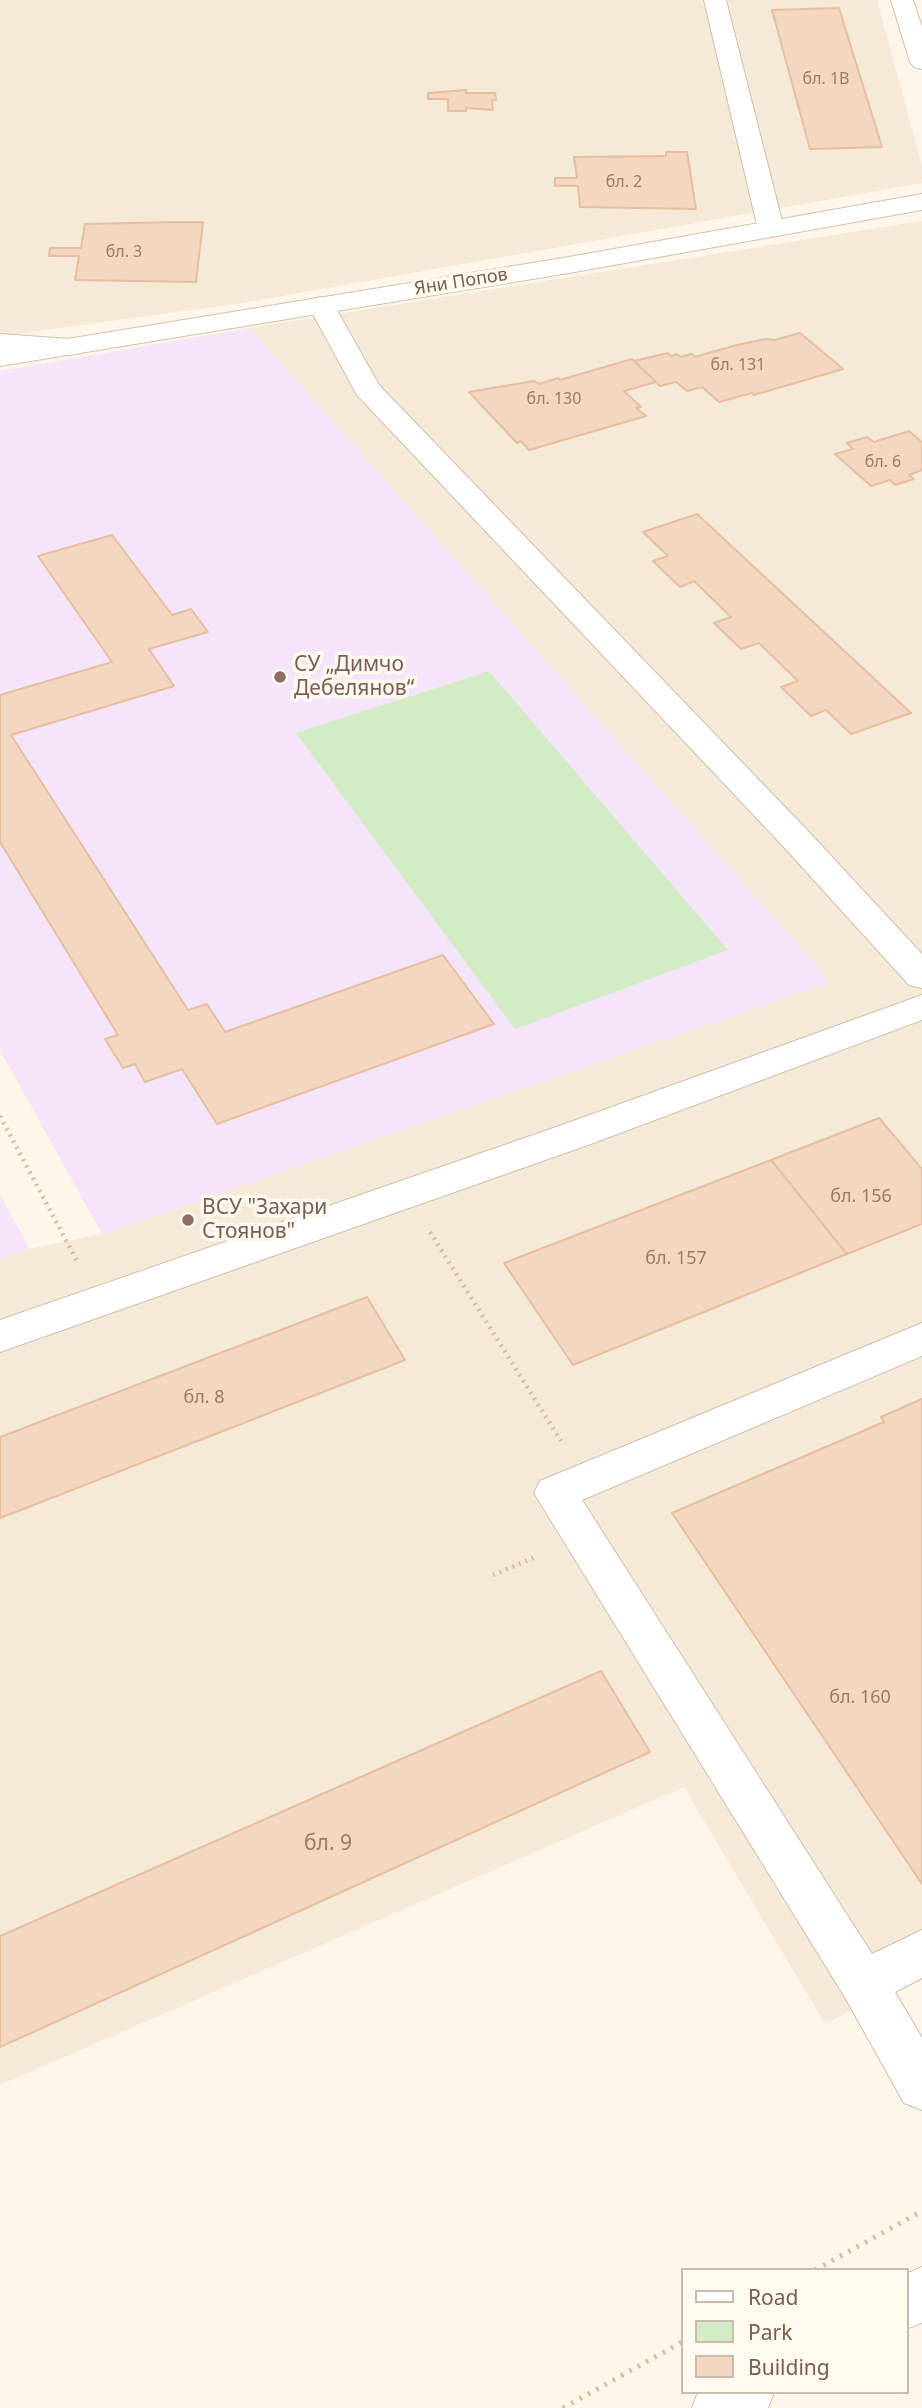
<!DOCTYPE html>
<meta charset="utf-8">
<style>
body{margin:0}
#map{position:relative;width:922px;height:2408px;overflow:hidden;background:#fdf6e9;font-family:"Noto Sans",sans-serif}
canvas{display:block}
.legend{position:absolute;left:681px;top:2268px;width:228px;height:126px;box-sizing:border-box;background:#fffaf0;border:2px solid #c9bcae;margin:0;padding:9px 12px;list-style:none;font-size:21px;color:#795e4b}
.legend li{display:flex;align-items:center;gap:14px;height:35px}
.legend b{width:35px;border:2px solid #c9bcae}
</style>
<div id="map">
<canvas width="922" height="2408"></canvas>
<ul class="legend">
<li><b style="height:9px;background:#fff"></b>Road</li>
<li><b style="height:19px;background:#d4ecc6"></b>Park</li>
<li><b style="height:19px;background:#f3d7c0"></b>Building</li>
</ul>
</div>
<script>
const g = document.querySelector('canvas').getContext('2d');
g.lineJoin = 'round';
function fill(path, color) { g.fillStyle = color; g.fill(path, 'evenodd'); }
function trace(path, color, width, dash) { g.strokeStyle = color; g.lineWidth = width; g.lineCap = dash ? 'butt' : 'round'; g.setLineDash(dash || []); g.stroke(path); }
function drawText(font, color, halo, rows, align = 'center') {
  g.font = font + ' "Noto Sans",sans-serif'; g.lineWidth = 7; g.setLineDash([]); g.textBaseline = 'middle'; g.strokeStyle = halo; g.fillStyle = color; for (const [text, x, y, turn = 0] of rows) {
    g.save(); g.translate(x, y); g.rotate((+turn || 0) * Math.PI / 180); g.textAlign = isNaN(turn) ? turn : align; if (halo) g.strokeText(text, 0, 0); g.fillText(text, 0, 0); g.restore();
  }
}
const residential = new Path2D(`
 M0,0H877L922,166V183L236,304L0,336Z
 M922,221V1974L825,2024L684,1787L0,2085V1259L30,1249L102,1234L830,982L250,328Z`);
const education = new Path2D(`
 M250,328L831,982L102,1234L0,1050V371Z
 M0,1195L30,1249L0,1259Z`);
const green = new Path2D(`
 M489,671L728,950L515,1029L296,733Z`);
const building = new Path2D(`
 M839,8L882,147L810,149L772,10Z
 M466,90V93H495L496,100H492L493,110L466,108V111H448V99H428V93Z
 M666,152H687L696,209L580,207L578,186H555V178H577L574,157L666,156Z
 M179,222H203L196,282L75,280L79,256H49L50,248H81L85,224Z
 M800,333L843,369L754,395L752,393L719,402L702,387L687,391L676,382L660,386L634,361L668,353L671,356L677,354L681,357L692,354L695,357L733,346L765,339L775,340Z
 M632,359L656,382L624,391L641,407L636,408L646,416L529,450L521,441L517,443L469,392L534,381L539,384L558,378L560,380Z
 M909,431L922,442V470L909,475L914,479L895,485L890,480L871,486L835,454L853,449L847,443L867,437L874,442Z
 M697,514L911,713L851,734L826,710L811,716L781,687L798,681L759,643L741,649L714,623L731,617L694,581L680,587L653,561L668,556L643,532Z
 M112,535L172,615L191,609L208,632L149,649L174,686L11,735L188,1010L207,1004L225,1032L443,955L494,1024L217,1124L182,1069L145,1082L135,1064L123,1068L105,1039L118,1035L0,842V695L112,662L38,556Z
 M879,1118L922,1169V1224L847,1254L771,1160Z
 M771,1160L847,1254L573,1365L504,1263Z
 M367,1297L405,1360L0,1518V1437Z
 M922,1399V1884L672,1513L884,1422L881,1417Z
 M601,1671L650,1752L0,2047V1936Z`);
const pathFar1 = new Path2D(`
 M0,1116L77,1261
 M430,1232L561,1441
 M493,1575L538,1556`);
const path = new Path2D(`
 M815,2270L922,2211
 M563,2408L682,2342`);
const street = new Path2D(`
 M704,0H726L784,229L780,234L771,237L762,234L758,229Z
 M321,297L330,299L334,305L379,385L807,830L922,954V988L909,985L783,846L357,395L308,305L312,299Z
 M0,334L70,339L80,341L84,347L80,353L70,355L0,350Z
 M922,995V1020L588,1145L0,1352V1320L562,1125Z
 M922,1323V1356L582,1500L872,1954L922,1930V1978L895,1992L922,2038V2110L904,2103L846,1999L534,1493L540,1481Z`);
const secondary = new Path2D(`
 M891,0H913L922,27V69L914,67L910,62Z
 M922,194V210L569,273L0,366V350L569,257Z
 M922,2267V2323L906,2329V2274Z
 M698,2392H774L768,2408H692Z`);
const markers = [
 [280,677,7,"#8d6e63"],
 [188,1220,7,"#8d6e63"]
];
const farNumbernames = [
 ["бл. 1В",826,79],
 ["бл. 2",624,182],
 ["бл. 3",124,252],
 ["бл. 131",738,365],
 ["бл. 130",554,399],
 ["бл. 6",883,462]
];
const farStreetnames = [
 ["Яни Попов",461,282,-9]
];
const numberNames = [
 ["бл. 156",861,1197],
 ["бл. 157",676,1259],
 ["бл. 8",204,1398],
 ["бл. 160",860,1698]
];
const educationNames = [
 ["СУ „Димчо",294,665],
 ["Дебелянов“",294,689],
 ["ВСУ \"Захари",202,1208],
 ["Стоянов\"",202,1232]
];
const nearNumbernames = [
 ["бл. 9",328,1844]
];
fill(residential, '#f5e9d7');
fill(education, '#f4e5fa');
fill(green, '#d4ecc6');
fill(building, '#f3d7c0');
trace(building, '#e7bfa0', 2);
trace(street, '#d0bfae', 2);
trace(secondary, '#d3c0ab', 2);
trace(pathFar1, '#d9bba2', 4.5, [2, 5]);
trace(path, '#d9bba2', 5, [2.5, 7]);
fill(street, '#fff');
fill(secondary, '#fff');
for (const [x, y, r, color] of markers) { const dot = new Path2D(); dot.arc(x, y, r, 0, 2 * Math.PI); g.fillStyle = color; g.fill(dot); trace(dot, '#fffaf0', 2.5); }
drawText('16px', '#987c68', null, farNumbernames);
drawText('18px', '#795e4b', '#fffaf0', farStreetnames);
drawText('18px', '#987c68', null, numberNames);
drawText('21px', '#785e54', '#fffaf0', educationNames, 'left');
drawText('21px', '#987c68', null, nearNumbernames);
</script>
